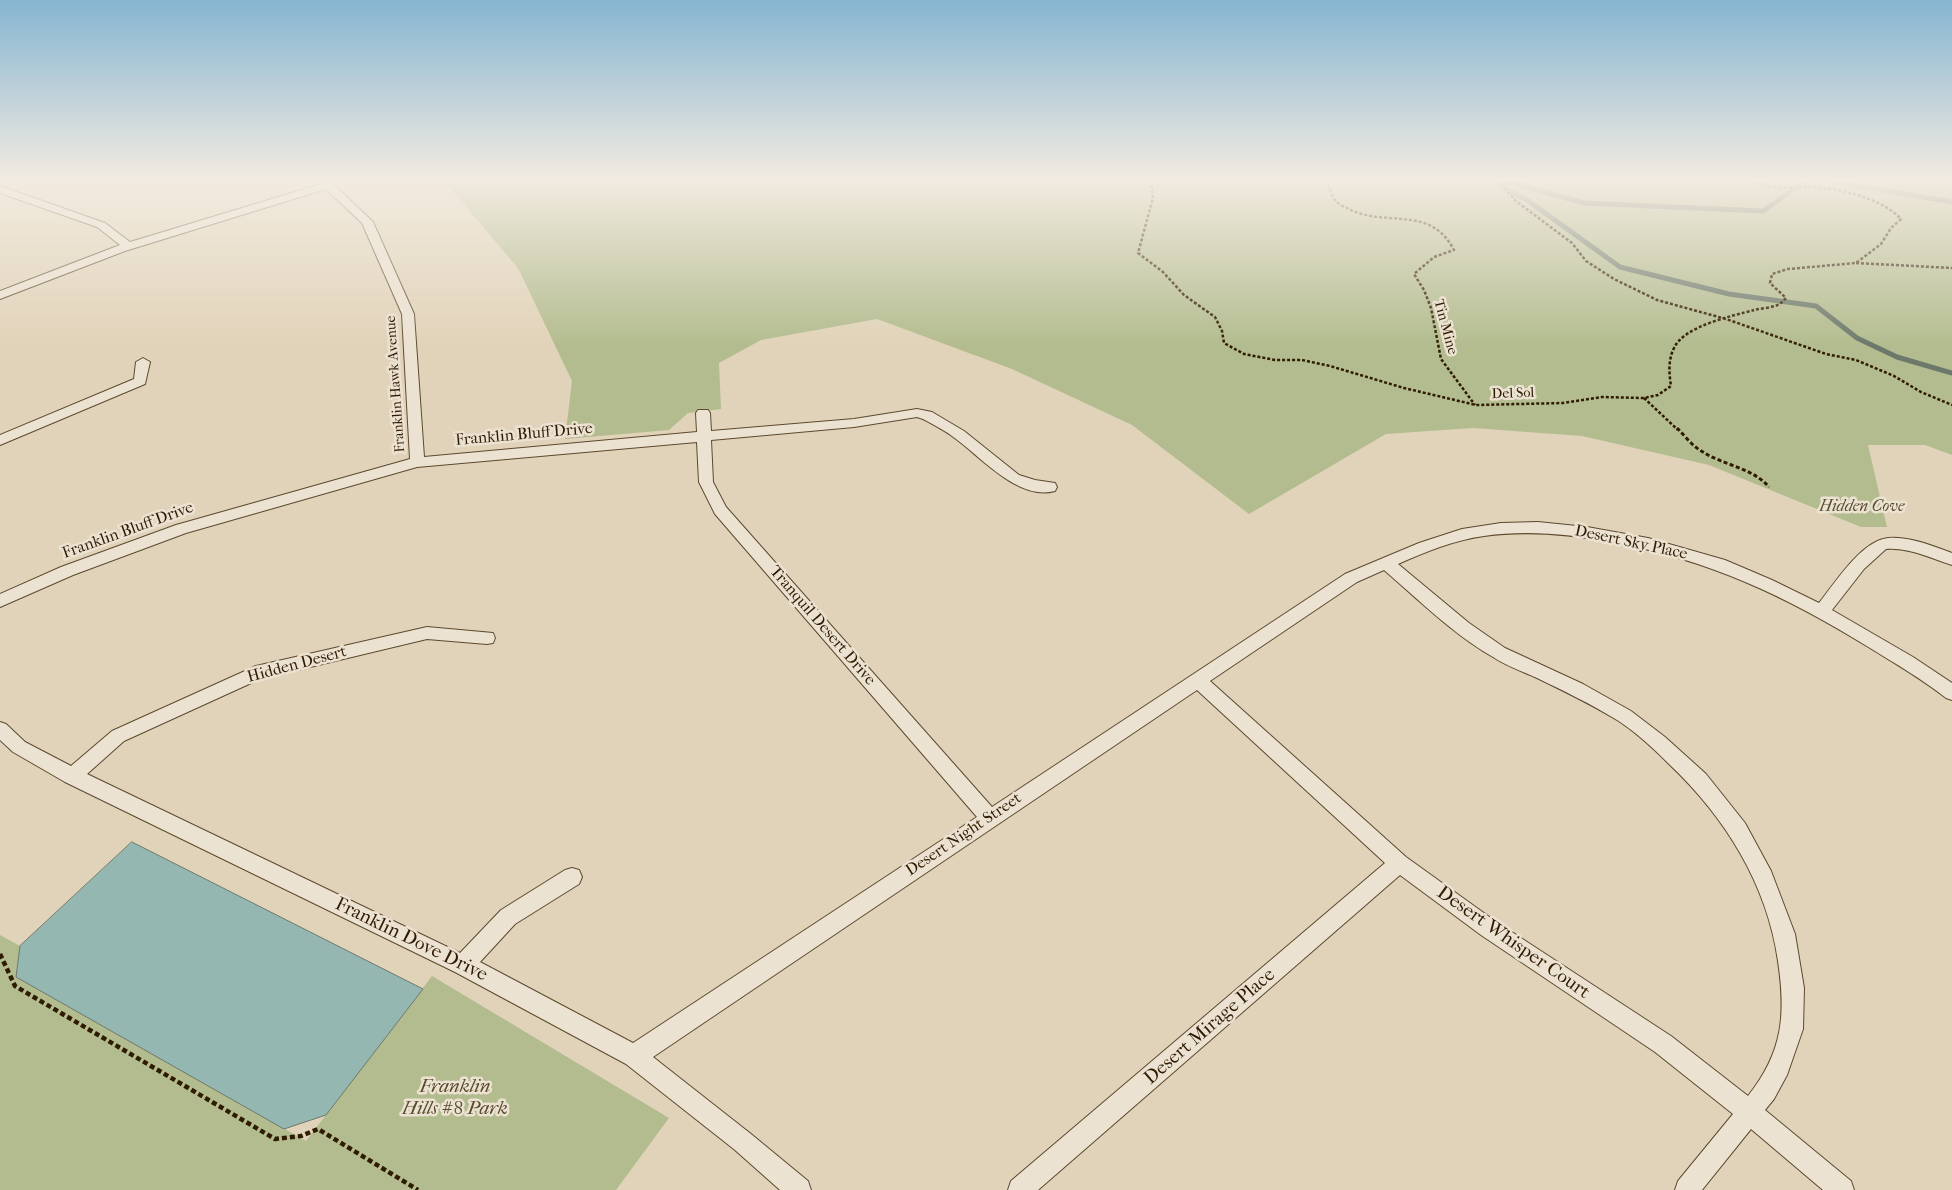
<!DOCTYPE html>
<style>
body{margin:0}
canvas{display:block;background:#e1d3b9}
</style>
<canvas width="1952" height="1190"></canvas>
<script>
const g = document.querySelector('canvas').getContext('2d');
g.lineJoin = 'round';
function fill(path, color) { g.fillStyle = color; g.fill(path, 'evenodd'); }
function trace(path, color, width, dash) { g.strokeStyle = color; g.lineWidth = width; g.lineCap = dash ? 'butt' : 'round'; g.setLineDash(dash || []); g.stroke(path); }
function drawText(font, color, halo, rows, align = 'center') {
  g.font = font + ' "IM FELL French Canon",serif'; g.lineWidth = 5; g.setLineDash([]); g.textBaseline = 'middle'; g.strokeStyle = halo; g.fillStyle = color; for (const [text, x, y, turn = 0] of rows) {
    g.save(); g.translate(x, y); g.rotate((+turn || 0) * Math.PI / 180); g.textAlign = isNaN(turn) ? turn : align; if (halo) g.strokeText(text, 0, 0); g.fillText(text, 0, 0); g.restore();
  }
}
const green = new Path2D(`
 M443,180H1952V455L1925,445H1868L1887,527H1861L1709,465L1582,436L1473,428L1386,434L1249,514L1132,425L1012,369L877,319L761,340L719,363L721,409L688,413L669,430L565,439L572,381L518,268Z
 M0,935L20,946L16,977L306,1141L432,976L669,1118L616,1190H0Z`);
const water = new Path2D(`
 M132,842L423,989L326,1115L284,1129L16,977L20,946Z`);
const stream = new Path2D(`
 M1490,180L1527,200L1620,267L1729,294L1816,306L1857,338L1897,357L1952,373
 M1502,180L1584,203L1763,211L1807,180
 M1825,180L1952,202`);
const pathFar2 = new Path2D(`
 M1151,180L1153,198L1138,253L1163,272L1184,295L1215,317L1222,331L1224,343L1244,354L1275,360H1302L1330,366L1404,388L1476,405L1563,403L1602,397L1644,398L1658,395L1671,386C1669,373 1668,360 1674,348C1684,326 1732,316 1754,310C1762,308 1772,308 1780,304L1786,298L1770,283L1772,274L1788,269L1856,263L1881,244L1891,228L1901,219C1882,198 1836,187 1807,187C1786,187 1771,191 1751,180
 M1326,180C1329,186 1331,196 1336,201C1338,204 1345,207 1349,209C1386,228 1430,204 1454,250L1434,257L1414,274L1424,290L1431,308L1441,359L1475,405
 M1518,180L1502,186L1516,201L1572,243L1586,261L1614,279L1657,300L1726,319L1826,354L1856,360L1894,376L1921,392L1952,405
 M1856,263L1952,268
 M1644,398L1678,430`);
const pathFar1 = new Path2D(`
 M1677,428C1685,436 1693,447 1703,452C1723,465 1753,468 1769,487`);
const path = new Path2D(`
 M0,954L15,986L275,1139L301,1136L318,1129L418,1190`);
const minor = new Path2D(`
 M318,180H329L373,222L414,314L424,457L697,432L696,413L698,410H708L710,413L711,431L854,419L917,409L932,412L964,431L1019,475L1035,480L1055,483L1057,487L1055,491C1019,501 982,458 956,439C946,431 934,425 923,419L917,417L854,427L711,440L713,482L726,507L992,807L1345,574L1419,543L1462,529L1501,523L1538,522L1587,527L1648,538L1725,560L1772,580L1819,603C1835,583 1861,541 1888,538C1909,536 1933,546 1952,553V565C1930,558 1909,547 1886,549L1864,569L1832,610L1913,657L1952,683V700L1946,698C1922,679 1896,664 1870,648C1786,596 1709,560 1612,542C1570,534 1526,530 1484,536C1454,540 1425,552 1398,564L1469,623L1505,648L1583,684L1631,711L1665,737L1706,774L1745,823L1771,871L1795,934L1804,988L1803,1029L1787,1075L1774,1099L1765,1110L1851,1181L1854,1190H1823L1751,1129L1702,1190H1675L1678,1181L1733,1114L1655,1052L1481,935L1400,875L1038,1190H1008L1011,1181L1385,863L1197,690L653,1057L751,1134L808,1181L811,1190H780L735,1150L626,1064L455,972L65,782L13,752L0,740V722L6,724L25,742L71,766L112,731L256,666L427,627L493,633L495,638L493,643L487,644L427,639L260,679L124,741L87,774L460,953L501,910L565,870L572,868L579,870L582,877L579,884L515,924L480,962L633,1043L977,817L715,514L699,482L697,442L417,467L186,533L73,575L0,607V594L61,567L176,525L410,459L402,314L362,223L326,189L125,251L0,299V291L120,245L97,227L0,193V186L105,223L130,242L321,184ZM1384,570C1419,600 1453,634 1493,657C1506,666 1522,671 1537,678C1564,691 1591,704 1617,720C1636,732 1653,748 1669,764C1725,817 1767,884 1778,961C1786,1015 1783,1052 1748,1096L1671,1036L1495,921L1406,857L1210,681L1357,582Z
 M143,358L150,362L145,384L0,445V435L134,379L136,362Z`);
const farStreetnames = [
 ["Tin Mine",1445,327,75],
 ["Franklin Hawk Avenue",396,384,-94],
 ["Del Sol",1513,394,-2]
];
const streetNames = [
 ["Franklin Bluff Drive",524,435,-5],
 ["Franklin Bluff Drive",128,531,-20],
 ["Desert Sky Place",1631,543,12],
 ["Tranquil Desert Drive",822,626,49],
 ["Hidden Desert",297,665,-15],
 ["Desert Night Street",964,835,-34]
];
const parkNames = [
 ["Hidden Cove",1862,507]
];
const nearStreetnames = [
 ["Franklin Dove Drive",411,940,26],
 ["Desert Whisper Court",1513,943,35],
 ["Desert Mirage Place",1210,1027,-41]
];
const nearParknames = [
 ["Franklin",455,1087],
 ["Hills #8 Park",455,1109]
];
fill(green, '#b3bc8f');
fill(water, '#94b7b1');
trace(water, '#6c796a', 1);
trace(stream, '#6c796a', 5);
trace(minor, '#5c492e', 2);
trace(pathFar2, '#2f1b00', 2.5, [3, 2]);
trace(pathFar1, '#2f1b00', 3, [4, 2.5]);
trace(path, '#2f1b00', 4.5, [5, 3]);
fill(minor, '#ece2d2');
const sky = g.createLinearGradient(0, 0, 0, 346);
sky.addColorStop(0, '#86b5d2');
sky.addColorStop(0.52, '#f2ebe0');
sky.addColorStop(1, '#f2ebe000');
g.fillStyle = sky;
g.fillRect(0, 0, 1952, 346);
drawText('14px', '#2f1b00', '#ece2d2', farStreetnames);
drawText('16px', '#2f1b00', '#ece2d2', streetNames);
drawText('italic 16px', '#574b2b', '#ece2d2', parkNames);
drawText('19px', '#2f1b00', '#ece2d2', nearStreetnames);
drawText('italic 19px', '#574b2b', '#ece2d2', nearParknames);
</script>
